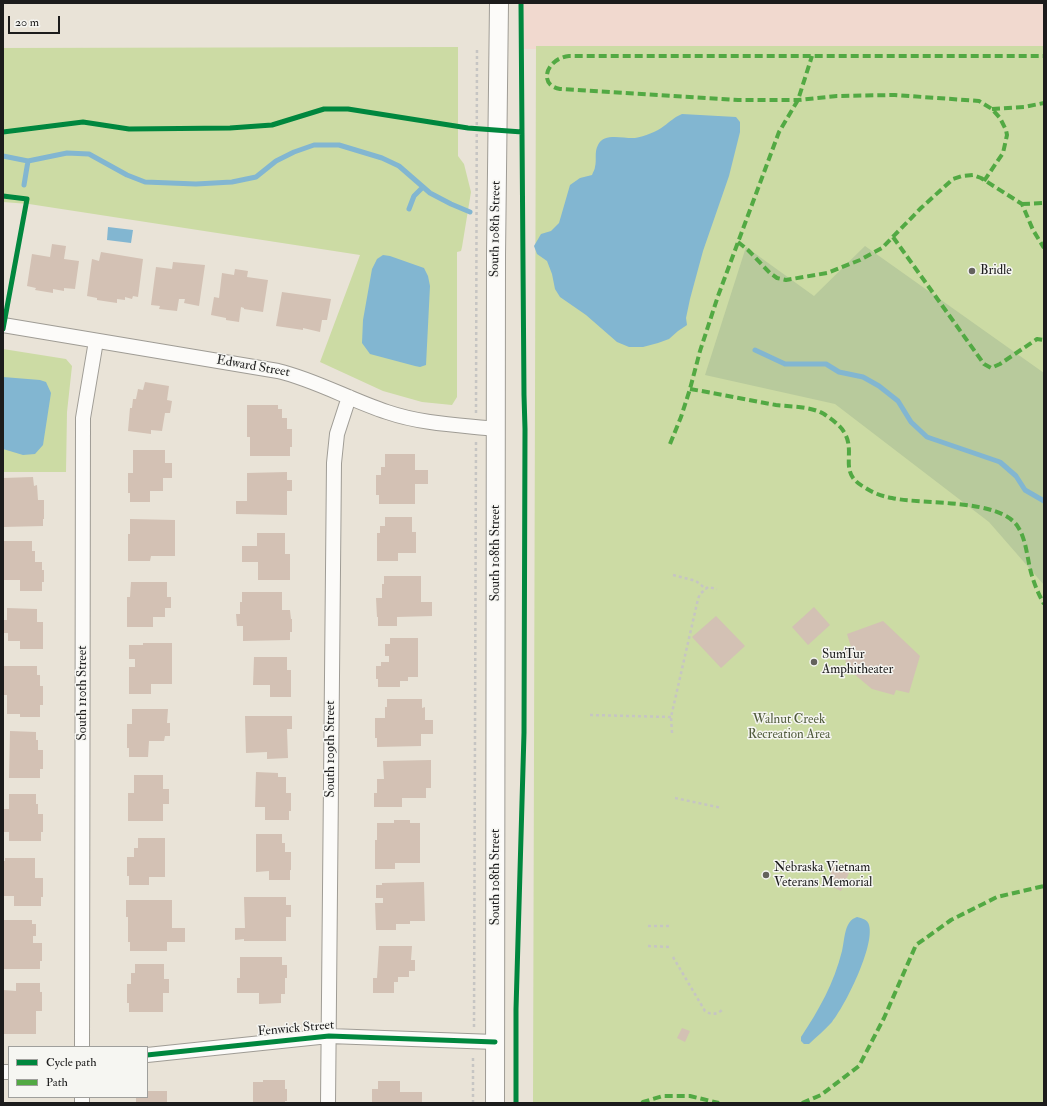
<!DOCTYPE html>
<style>
body{margin:0}
#map{position:relative;width:1047px;height:1106px;overflow:hidden;background:#e9e3d7;font-family:"IM FELL Double Pica",serif}
canvas{display:block}
.frame{position:absolute;inset:0;border:4px solid #1c1c1c;pointer-events:none}
.legend{position:absolute;left:8px;top:1046px;width:140px;height:52px;box-sizing:border-box;background:#f6f6f2;border:1px solid #9f9f9c;margin:0;padding:5px 7px;list-style:none;font-size:12px;color:#1c1c1c}
.legend li{display:flex;align-items:center;gap:8px;height:20px}
.legend b{width:20px;border:1px solid #9f9f9c}
.scale{position:absolute;left:8px;top:16px;width:52px;height:18px;box-sizing:border-box;border:2px solid #1c1c1c;border-top:0;padding-left:5px;font-size:12px;line-height:14px;white-space:nowrap;color:#1c1c1c;-webkit-text-stroke:3px #f6f6f2;paint-order:stroke}
</style>
<div id="map">
<canvas width="1047" height="1106"></canvas>
<div class="frame"></div>
<ul class="legend">
<li><b style="height:5px;background:#00873e"></b>Cycle path</li>
<li><b style="height:5px;background:#52a943"></b>Path</li>
</ul>
<div class="scale">20 m</div>
</div>
<script>
const g = document.querySelector('canvas').getContext('2d');
g.lineJoin = 'round';
function fill(path, color) { g.fillStyle = color; g.fill(path, 'evenodd'); }
function trace(path, color, width, dash) { g.strokeStyle = color; g.lineWidth = width; g.lineCap = dash ? 'butt' : 'round'; g.setLineDash(dash || []); g.stroke(path); }
function drawText(font, color, halo, rows, align = 'center') {
  g.font = font + ' "IM FELL Double Pica",serif'; g.lineWidth = 3; g.setLineDash([]); g.textBaseline = 'middle'; g.strokeStyle = halo; g.fillStyle = color; for (const [text, x, y, turn = 0] of rows) {
    g.save(); g.translate(x, y); g.rotate((+turn || 0) * Math.PI / 180); g.textAlign = isNaN(turn) ? turn : align; if (halo) g.strokeText(text, 0, 0); g.fillText(text, 0, 0); g.restore();
  }
}
const built = new Path2D(`
 M523,3H1044V48L523,49Z`);
const green = new Path2D(`
 M536,46H1044V1103H533Z
 M458,47V156L464,164L471,192L462,247L461,251L457,252V397L452,405L422,402L383,391L320,362L360,255L29,204L3,202V48Z
 M3,349L66,359L72,366L67,412L66,472H3Z`);
const forest = new Path2D(`
 M865,246L1044,373V585L989,522L835,404L705,375L746,247L814,296Z`);
const water = new Path2D(`
 M682,114L736,117L740,122V132L729,176L703,251L690,299L686,318L687,325L678,331L669,339L658,343L643,347H629L617,342L586,315L560,297L555,289L552,274L547,261L537,254L534,246L541,234L551,231L559,223L570,185L580,178L592,175C593,172 595,169 595,167C597,160 594,152 598,145C604,132 624,139 635,138C645,136 656,132 664,126C671,121 673,118 682,114Z
 M108,227L133,230L131,243L107,240Z
 M383,255L390,256L424,268L428,276L430,286L426,365L420,367L415,366L370,354L362,343L363,320L372,269L377,259Z
 M3,377L40,380L46,382L51,393L43,445L35,454L23,455L3,449Z
 M857,917C862,918 868,920 869,925C875,946 845,1006 832,1022C825,1030 816,1037 809,1044H804L801,1041V1037C819,1010 834,983 842,951C845,939 844,921 857,917Z`);
const stream = new Path2D(`
 M3,156L28,161L67,153L89,154L127,175L145,182L196,184L232,182L256,177L276,161L294,152L314,145H339L382,158L399,166L430,193L451,204L470,212
 M24,185L28,161
 M409,209L414,196L423,187
 M755,350L785,364H826L839,372L863,377L879,386L898,401L911,422L927,437L1000,462L1016,476L1025,490L1044,501`);
const building = new Path2D(`
 M52,244L66,246L64,259L79,261L75,289L64,288V291L53,289V293L35,290L36,288L27,286L32,254L50,257Z
 M101,252L143,259L138,297L133,296L132,299L125,297V300L117,299V303L97,300V298L87,296L92,259L99,261Z
 M173,262L205,265L199,306L184,303L185,299H179L177,311L159,309L160,306L151,305L156,267L172,269Z
 M235,269L248,271L247,277L268,280L263,312L244,309V308L241,307L239,322L226,320V318L211,315L214,297L219,298L222,273L234,275Z
 M282,292L331,299L327,320H322L320,332L303,328V330L276,326Z
 M145,382L169,386L167,400L172,401L170,413H165L162,431L151,430V434L128,431L130,408H132L133,399H136L138,389L143,390Z
 M247,405H278V409H282V418H287V429H292V447H290V456H250V437H247Z
 M133,450H165V463H172V478H163V491H150V502H130V493H128V473H133Z
 M385,454H415V470H428V484H415V504H379V495H376V475H381V467H385Z
 M287,472V480H292V491H287V515L236,514V501H247V473Z
 M33,477L34,486L37,485L38,500H44V519H43V526L3,527V478Z
 M385,517H412V532H416V553H398V561H377V533H380V526H385Z
 M130,519L175,520V556H151L150,561H128V534H130Z
 M257,533H285V554H290V580H258V562H242V546H257Z
 M3,541H32V551H35V562H42V570H44V582H42V591H20V580H3Z
 M384,576H421V602H432V616L397,617V626H378V617H377L376,598H382V584H384Z
 M131,582H167V597H171V608H165V617H153V627H127V597H130Z
 M242,592H282V610H290L291,619H292V632H290V640L243,641V626H237L236,614H240V602H242Z
 M814,607L830,625L808,645L792,627Z
 M7,608L37,609V622H43V649H20V641H8V633H3V620H7Z
 M716,616L745,646L721,668L692,637Z
 M883,621L920,656L909,693L896,690L894,695L872,689L848,669L842,650L851,647L847,634Z
 M390,638H418V677H408V681H400V687H378V679H376V666H381V662H389V656H385V644H390Z
 M143,643H172V684H151V694H129V667H135V659H129V645H143Z
 M254,657H287V670H291V697H270V685H253Z
 M3,666H37V675H40V686H43V705H40V717H20V714H7V695H3Z
 M387,699H422V708L425,707V720H433V734H421V746L377,747V738H375V718H385V707H387Z
 M132,709H168L167,723H170V736H165L164,741H149L148,757H129V748H127V724H132Z
 M245,716H292V729H287L288,758L267,759V752L246,753Z
 M10,731L36,732V740H38V750H43V769H40V778H9Z
 M431,760V788H426V798H402V807H374V793H377V779H384L383,761Z
 M256,772L278,773V777H286V793H291V811H289V820H265V807H255Z
 M134,775H163V789H169V804H163V821H128V793H134Z
 M9,794H36V804H38V814H43V832H41V841H9V832H3V809H9Z
 M394,820H410V823H420V863H395V869H375V840H377V823H394Z
 M256,834H282V843H285V852H291V870H290V880H269V871L256,872Z
 M138,838H165V877H149V885H129V876H127V857H134V848H138Z
 M5,858H35V878H43V897H41V906H14V896H4V888H3V861H5Z
 M834,866L849,873L841,891L826,884Z
 M424,882L425,921H410V924H396V930H376L375,903H383V898H376V885H382V883Z
 M244,897H286V905H291V917H286V941H244V939L235,940V928H245Z
 M126,900H172V928H185V942H167V951H130V942H128V917H126Z
 M3,920H32V924H36V936H33V943H42V961H40V969H4Z
 M379,946H412L411,960H415V971H409V977H398V982H394V993H373V978H377Z
 M240,957H282V965H287V978H285V994H281V1003L259,1004V993H237V978H240Z
 M135,964H164V979H169V993H163V1012H129V1003H127V984H131V973H135Z
 M16,983H40V992H42V1011H36V1034H3V990L16,991Z
 M682,1028L690,1031L685,1042L677,1038Z
 M263,1080H285V1089H287V1101H285V1103H253V1082H263Z
 M378,1081H400V1092H422V1103H372V1089H378Z
 M147,1091H167V1103H136V1097H147Z`);
const path = new Path2D(`
 M476,413L477,47
 M673,575L696,581L706,589
 M590,715L671,717
 M672,733L671,717L698,599L700,594L708,587L717,589
 M675,798L722,808
 M648,926H669
 M648,946L669,947
 M673,957L705,1011C711,1015 716,1015 722,1010
 M474,1027L476,442
 M473,1103V1056`);
const minor = new Path2D(`
 M3,325L278,371C316,380 350,400 387,412C422,424 459,425 496,429
 M82,1047L83,418L96,341
 M147,1055L329,1036L495,1042
 M3,1072H9
 M82,1103V1097
 M328,1103L334,463L337,434L349,397`);
const tertiary = new Path2D(`
 M495,1103L496,255L499,3`);
const quiet = new Path2D(`
 M992,109L1024,107L1044,103
 M984,181L1003,153L1007,135L1006,130L1000,118L992,109L979,101L895,95L837,96L798,100H738L560,89C537,85 547,58 569,56H1044
 M1022,204L1044,203
 M893,237L984,364L991,368L1000,364L1037,339L1044,340
 M738,242L748,250L770,273L777,278L786,280L827,273L860,260L882,248L921,208L953,179L962,176L973,175L981,178L1022,204L1033,230L1044,248
 M690,389C719,394 748,400 776,405C792,407 810,406 824,414C830,418 840,425 844,432C857,453 837,472 864,487C873,493 881,496 892,498C923,505 1000,498 1018,527C1027,541 1027,560 1032,576C1035,586 1039,595 1044,604
 M670,444L681,417L690,389L700,351L718,296L779,132L798,100L812,56
 M642,1103L643,1102L663,1096H690L719,1103
 M802,1103L821,1095L859,1066L884,1018L916,945L951,920L997,897L1044,886`);
const cycleway = new Path2D(`
 M3,132L83,122L129,129L230,128L272,125L324,109H348L468,128L522,132
 M3,196L27,199L3,329
 M147,1055L329,1036L495,1042
 M516,1103V1009L524,733L525,429L524,395L521,3`);
const markers = [
 [972,271,4,"#64625d"],
 [814,662,4,"#64625d"],
 [766,875,4,"#64625d"]
];
const streetNames = [
 ["South 108th Street",496,229,-89],
 ["Edward Street",253,367,10],
 ["South 108th Street",496,553,-90],
 ["South 110th Street",83,693,-90],
 ["South 109th Street",331,749,-90],
 ["South 108th Street",496,877,-90],
 ["Fenwick Street",296,1029,-5]
];
const poiNames = [
 ["Bridle",980,271],
 ["SumTur",822,655],
 ["Amphitheater",822,670],
 ["Nebraska Vietnam",774,868],
 ["Veterans Memorial",774,883]
];
const parkNames = [
 ["Walnut Creek",789,720],
 ["Recreation Area",789,735]
];
fill(built, '#f1d9cf');
fill(green, '#ccdba4');
fill(forest, '#b8ca9c');
fill(water, '#82b6d1');
trace(stream, '#82b6d1', 5);
fill(building, '#d3c1b4');
trace(minor, '#9f9c95', 16);
trace(tertiary, '#9f9c95', 20);
trace(path, '#c6c5c3', 2.5, [3, 3]);
trace(minor, '#fcfbf9', 14);
trace(tertiary, '#fcfbf9', 18);
trace(quiet, '#52a943', 4, [8, 4]);
trace(cycleway, '#00873e', 5);
for (const [x, y, r, color] of markers) { const dot = new Path2D(); dot.arc(x, y, r, 0, 2 * Math.PI); g.fillStyle = color; g.fill(dot); trace(dot, '#f6f6f2', 1.5); }
drawText('13px', '#1c1c1c', '#f6f6f2', streetNames);
drawText('13px', '#1c1c1c', '#f6f6f2', poiNames, 'left');
drawText('13px', '#515c3d', '#f6f6f2', parkNames);
</script>
